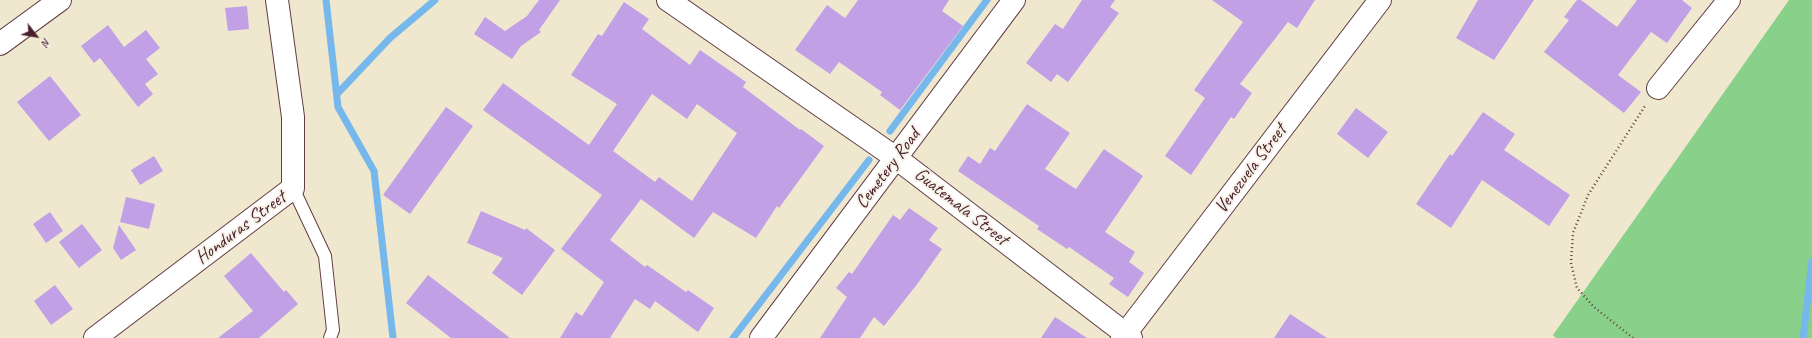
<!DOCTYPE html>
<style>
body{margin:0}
#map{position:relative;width:1812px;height:338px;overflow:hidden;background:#efe8cf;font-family:Caveat,sans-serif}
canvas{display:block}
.north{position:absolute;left:16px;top:16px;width:40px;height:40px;-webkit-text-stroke:3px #f7f3e8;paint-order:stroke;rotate:121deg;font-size:11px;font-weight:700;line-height:16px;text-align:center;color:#4a1f2b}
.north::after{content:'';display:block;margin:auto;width:14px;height:18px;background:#4a1f2b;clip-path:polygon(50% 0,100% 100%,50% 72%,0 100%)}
</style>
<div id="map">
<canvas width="1812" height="338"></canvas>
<div class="north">N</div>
</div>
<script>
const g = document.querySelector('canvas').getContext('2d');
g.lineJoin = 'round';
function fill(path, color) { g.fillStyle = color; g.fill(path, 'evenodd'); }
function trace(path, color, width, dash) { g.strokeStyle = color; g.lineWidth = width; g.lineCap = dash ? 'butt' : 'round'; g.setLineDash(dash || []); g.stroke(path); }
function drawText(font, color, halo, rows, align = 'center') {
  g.font = font + ' Caveat,sans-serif'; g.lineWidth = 4; g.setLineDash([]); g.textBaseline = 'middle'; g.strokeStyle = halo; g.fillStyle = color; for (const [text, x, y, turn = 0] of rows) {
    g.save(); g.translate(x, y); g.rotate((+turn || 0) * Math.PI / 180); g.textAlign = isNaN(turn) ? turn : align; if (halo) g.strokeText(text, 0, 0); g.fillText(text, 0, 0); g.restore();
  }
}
const green = new Path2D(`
 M1789,0H1812V338H1556L1553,335Z`);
const stream = new Path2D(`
 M326,0L338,107L374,171L393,338
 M337,94L390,38L435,0
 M890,131L987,0
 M733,338L869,160
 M1803,338L1812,261`);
const building = new Path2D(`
 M539,0H560L539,30L541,32L521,46L512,59L474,34L485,17L505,31L527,16Z
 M858,0H949L942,11L963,26L900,110L880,95L882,92L839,62L830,74L795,50L827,5L845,18Z
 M1082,0H1115L1110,7L1119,13L1068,82L1057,74L1051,82L1026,63L1055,24L1063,29Z
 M1212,0H1315L1297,28L1288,22L1240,84L1252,93L1234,119L1231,117L1191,175L1165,156L1205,98L1194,90L1243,22Z
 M1478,0H1534L1494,60L1456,38Z
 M1577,0H1581L1617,27L1637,0H1682L1692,8L1667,43L1651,32L1618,75L1641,92L1624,113L1544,52L1569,20L1564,17Z
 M624,2L649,19L642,29L690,65L700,50L746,82L743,87L800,130L801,129L824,146L779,208L777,206L756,238L713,212L694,238L641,199L610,240L645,267L647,265L686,292L688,290L714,308L698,332L655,301L650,309L635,299L610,338H560L576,312L582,316L604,282L561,249L602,195L483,110L503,83L589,145L617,104L571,75L598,34L602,36ZM652,94L687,119L697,104L737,133L692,201L659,177L655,182L613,151Z
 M247,6L249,29L228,31L225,8Z
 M108,25L124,47L146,30L160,48L146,59L158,74L145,84L153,94L138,107L100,58L94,63L81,46Z
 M50,76L81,115L49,141L17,102Z
 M1027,104L1070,133L1045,169L1076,189L1104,149L1143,176L1105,232L1135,252L1129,262L1144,273L1128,297L1109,284L1114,278L1069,247L1067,249L1037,229L1039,226L958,171L968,156L980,164L990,148L995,151Z
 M446,107L473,126L410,214L383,195Z
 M1356,108L1388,132L1368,158L1337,134Z
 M1483,112L1515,134L1504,150L1570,195L1549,226L1482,180L1451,228L1416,204L1450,154L1452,156Z
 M154,156L163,171L140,185L131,170Z
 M126,197L155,204L149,229L120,222Z
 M909,208L938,228L929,240L942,249L918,283L884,326L874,317L860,338H820L847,297L836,288L849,272L852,274L893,215L900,220Z
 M481,211L525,230L526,228L555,250L522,295L492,273L503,258L467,243Z
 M50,212L63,231L46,243L33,224Z
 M82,224L102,250L79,268L59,242Z
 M119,225L136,250L121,260L113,248Z
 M251,253L284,292L286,290L298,304L259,338H218L253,311L224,276Z
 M428,275L510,338H451L406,303Z
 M55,285L73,309L51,325L34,301Z
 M1290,314L1327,338H1274Z
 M1055,317L1087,338H1041Z`);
const path = new Path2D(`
 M1633,338L1594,307L1577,288L1571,263L1573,233L1588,195L1645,106`);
const service = new Path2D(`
 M293,188L325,256L333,330L330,338`);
const minor = new Path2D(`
 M668,0L896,158L1131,338
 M0,44L60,0
 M1658,88L1729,0
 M95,338L293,188V117L277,0
 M1122,338L1380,0`);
const tertiary = new Path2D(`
 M761,338L1014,0`);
const streetNames = [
 ["Cemetery Road",888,169,-53],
 ["Venezuela Street",1251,169,-53],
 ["Guatemala Street",961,207,38],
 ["Honduras Street",241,228,-37]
];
fill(green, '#89d08a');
trace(stream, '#76b8eb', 7);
fill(building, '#c1a0e5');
trace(service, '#633d44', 14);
trace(minor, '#633d44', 24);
trace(tertiary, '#633d44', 24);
trace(path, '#633d44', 2.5, [1, 3]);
trace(service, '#fff', 12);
trace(minor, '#fff', 22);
trace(tertiary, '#fff', 22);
drawText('19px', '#4a1f2b', '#f7f3e8', streetNames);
</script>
